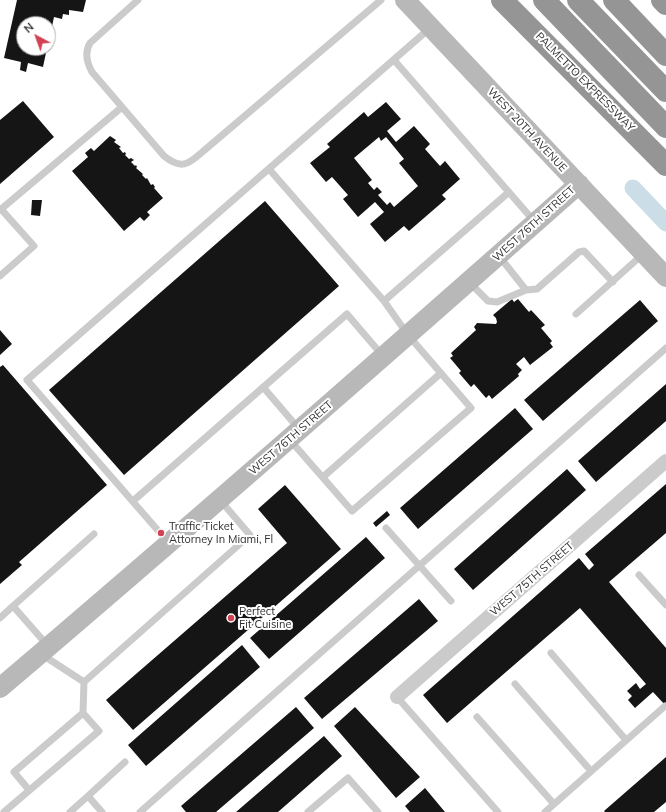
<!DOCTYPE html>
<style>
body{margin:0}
#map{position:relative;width:666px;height:812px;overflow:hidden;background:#fff;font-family:Mulish,sans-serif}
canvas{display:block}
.north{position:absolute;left:16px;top:16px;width:40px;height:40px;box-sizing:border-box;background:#fff;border:1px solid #ababab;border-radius:50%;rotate:319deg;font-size:11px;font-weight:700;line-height:16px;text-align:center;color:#2e2e2e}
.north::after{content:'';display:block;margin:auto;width:14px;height:18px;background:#d14354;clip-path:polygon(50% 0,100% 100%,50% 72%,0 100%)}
</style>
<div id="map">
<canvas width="666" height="812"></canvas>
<div class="north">N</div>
</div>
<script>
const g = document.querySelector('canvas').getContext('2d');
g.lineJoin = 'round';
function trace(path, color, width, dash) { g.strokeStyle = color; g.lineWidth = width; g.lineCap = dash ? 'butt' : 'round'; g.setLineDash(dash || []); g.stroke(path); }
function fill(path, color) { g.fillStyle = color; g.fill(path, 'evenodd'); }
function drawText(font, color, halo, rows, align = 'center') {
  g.font = font + ' Mulish,sans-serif'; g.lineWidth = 4; g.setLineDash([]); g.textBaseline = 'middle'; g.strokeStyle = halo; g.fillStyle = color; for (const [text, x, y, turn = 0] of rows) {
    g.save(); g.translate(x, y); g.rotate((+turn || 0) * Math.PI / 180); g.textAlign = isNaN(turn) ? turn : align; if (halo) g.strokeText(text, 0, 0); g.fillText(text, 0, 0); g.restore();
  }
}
const canal = new Path2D(`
 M633,188L666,223`);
const building = new Path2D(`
 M17,0H86L83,12L69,10V15L63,14L62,19L54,17L49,41L48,24H24V48H47L43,67L28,63L26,72L20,70L21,62L4,58Z
 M23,101L54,137L0,184V120Z
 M386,102L401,119L387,131L396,142L414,126L430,144L425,149L440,166L445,161L460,179L442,195L446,199L409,231L404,226L385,242L370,224L384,212L375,202L358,217L343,199L348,195L332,177L326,182L310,163L330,147L327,144L364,112L368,117ZM379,137L381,141L386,137L404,159L399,163L418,186L394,207L390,202L387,205L378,195L382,192L377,187L374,190L368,183L372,180L354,158Z
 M110,136L116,140L114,142L121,147L119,148L123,153L125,152L126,154L125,155L129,159L131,158L134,160L131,162L135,166L136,165L137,167L136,168L143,174L142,175L146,179L147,178L151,185L153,184L155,187L154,188L163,198L147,212L150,215L144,221L140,217L124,231L72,171L88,157L85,153L91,148L94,151Z
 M32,200H42L40,216L31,215Z
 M265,201L339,286L124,475L49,390Z
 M512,299L514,302L518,299L529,312L531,310L545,325L541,328L552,341L550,343L553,347L530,365L524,357L516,364L522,370L518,374L519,376L492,399L489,395L486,398L474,384L471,387L459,373L461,371L450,358L453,356L451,353L476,330L474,327L477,323L496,324L497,322L496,318L493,315Z
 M640,300L658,321L543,421L524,400Z
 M0,330L12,344L0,355Z
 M3,365L107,485L19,562L22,565L0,584V367Z
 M666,384V421L596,482L578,461Z
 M515,408L533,429L418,529L400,508Z
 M567,469L586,490L473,590L454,569Z
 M666,484V533L609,582L666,648V706L653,692L635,708L628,700L632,696L627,691L636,683L640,689L646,684L580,608L447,723L423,695L579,558L589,570L594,565L585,554Z
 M285,485L341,549L133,730L106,700L287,543L258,509Z
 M387,511L390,515L376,527L373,523Z
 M366,537L385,558L269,659L250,638Z
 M419,599L438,621L322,719L304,698Z
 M242,645L260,667L146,766L128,745Z
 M296,707L314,728L216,812H186L181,806Z
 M355,707L420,777L396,798L334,726Z
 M324,736L342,756L278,812H236Z
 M666,757V802L654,812H605L604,811Z
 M425,788L445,812H410L405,806Z`);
const lane = new Path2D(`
 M138,0L90,43C84,53 87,63 92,72L164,156C184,172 190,162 207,148L381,0
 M394,60L534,221
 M269,169L384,301L509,192
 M0,210L122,107
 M499,256L526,290
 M0,276L34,246L1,209
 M469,282L488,301L497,302L526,290L537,289L579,252L584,251L613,282
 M576,314L642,255
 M263,387L299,429
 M290,440L352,511L471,408L408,335L384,301
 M323,477L441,373
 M133,501L347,314L382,355
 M386,528L451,601
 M168,542L27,380L430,28
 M639,575L666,605
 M13,606L94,534
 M0,618L13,606L48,646
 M551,653L626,740
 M41,654L84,682L83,713
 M84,682L250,535L220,500
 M515,684L591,771
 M397,697L498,812
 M477,717L554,804
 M4,812L99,731L83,713L14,772L29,790
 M70,812L88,796
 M102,812L88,796L125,762
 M140,812L666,348
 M308,812L348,778L378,812
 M545,812L665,706`);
const street = new Path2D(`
 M397,697L666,461`);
const secondary = new Path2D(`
 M405,0L666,277
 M0,688C195,522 387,354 579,184`);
const highway = new Path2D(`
 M502,0L666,165
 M544,0L666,127
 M578,0L666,91
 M614,0L666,55
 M662,0L666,4`);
const markers = [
 [161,533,4,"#d14354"],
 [231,618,4,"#d14354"]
];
const streetNames = [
 ["PALMETTO EXPRESSWAY",585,82,45],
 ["WEST 20TH AVENUE",527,130,47],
 ["WEST 76TH STREET",534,224,-42],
 ["WEST 76TH STREET",291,438,-41],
 ["WEST 75TH STREET",532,579,-41]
];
const poiNames = [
 ["Traffic Ticket",169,527],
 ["Attorney In Miami, Fl",169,540],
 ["Perfect",239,612],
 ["Fit Cuisine",239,625]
];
trace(canal, '#cbdee7', 17);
fill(building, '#151515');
trace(lane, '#cbcbcb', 7);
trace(street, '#cbcbcb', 14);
trace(secondary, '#b8b8b8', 20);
trace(highway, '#959595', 22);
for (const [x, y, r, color] of markers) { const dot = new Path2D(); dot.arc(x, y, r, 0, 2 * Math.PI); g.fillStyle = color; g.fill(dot); trace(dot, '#fff', 1.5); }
drawText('11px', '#2e2e2e', '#fff', streetNames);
drawText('11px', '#2e2e2e', '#fff', poiNames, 'left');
</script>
